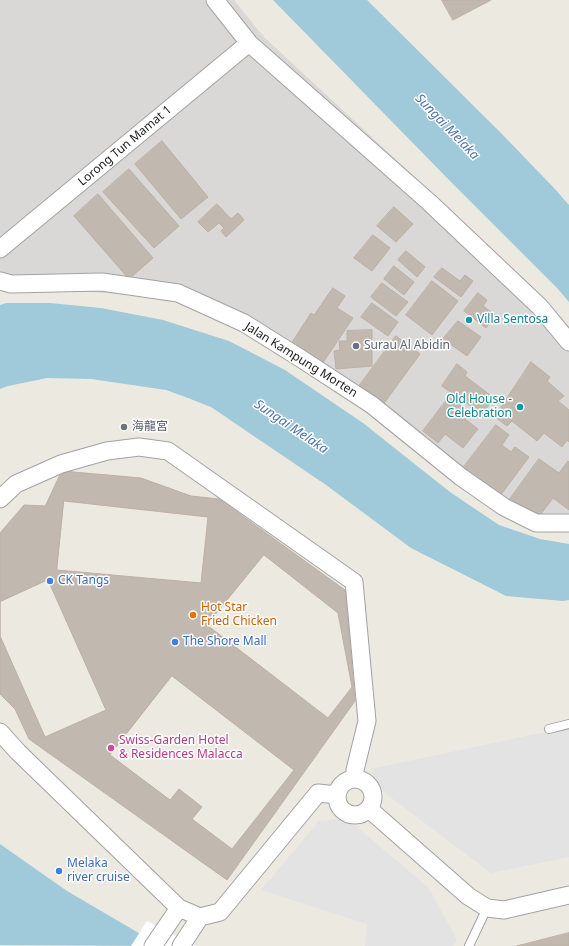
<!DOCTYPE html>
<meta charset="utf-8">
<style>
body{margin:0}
canvas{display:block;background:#ece9e0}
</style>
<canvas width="569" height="946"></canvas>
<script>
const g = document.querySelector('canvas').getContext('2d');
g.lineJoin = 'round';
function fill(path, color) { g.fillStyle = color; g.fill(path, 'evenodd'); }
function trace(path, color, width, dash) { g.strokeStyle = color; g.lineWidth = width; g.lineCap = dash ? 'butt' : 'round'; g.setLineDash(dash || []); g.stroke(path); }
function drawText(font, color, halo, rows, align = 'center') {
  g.font = font + ' "Noto Sans","Noto Sans SC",sans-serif'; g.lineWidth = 3; g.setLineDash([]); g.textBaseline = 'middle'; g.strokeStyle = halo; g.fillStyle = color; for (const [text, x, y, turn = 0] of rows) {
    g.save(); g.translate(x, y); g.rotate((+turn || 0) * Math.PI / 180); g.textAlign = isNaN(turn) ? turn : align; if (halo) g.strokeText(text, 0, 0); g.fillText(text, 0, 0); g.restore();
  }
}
const residential = new Path2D(`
 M0,0H234L263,36L505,261L560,318L569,330V528L545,530L372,414L248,335L169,298L0,285Z`);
const parking = new Path2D(`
 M569,727V857L491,873L377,787L371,769Z
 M346,818L429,888L457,940L453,946H365L367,924L261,890L319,821Z`);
const water = new Path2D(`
 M273,0H367L502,134L554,188L569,205V302L557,288L450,181Z
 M6,303H50L101,308L163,320L229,341L285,370L363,423L450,492L499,525L540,539L569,544V600L563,601L506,596L411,548L326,485L211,407L188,398L166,390L91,379L47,378L8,386L0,389V305Z
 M0,844L67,891L161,946L0,945Z`);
const pier = new Path2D(`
 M147,921L196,946H131Z`);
const building = new Path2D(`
 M442,0H491L453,20Z
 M162,141L208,197L181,219L135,164Z
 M129,169L179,226L154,248L103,192Z
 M98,194L153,258L129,279L74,216Z
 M217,204L231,219L238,213L244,220L226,237L221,231L224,228L219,223L208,232L198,222Z
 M394,207L413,224L396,242L377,226Z
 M373,235L390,248L372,271L354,258Z
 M406,251L425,267L417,277L398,260Z
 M394,266L414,282L404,295L384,279Z
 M442,268L460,281L465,275L473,281L461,297L434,277Z
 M432,281L458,301L432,335L406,315Z
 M382,283L408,302L396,316L371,297Z
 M333,288L345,296L337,308L353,318L320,367L289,347L311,313L314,315Z
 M478,293L487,300L483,306L495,315L486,328L464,311Z
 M372,303L398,322L388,336L361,317Z
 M458,321L481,337L467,356L443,339Z
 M372,330V366L336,369L334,351L340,350L339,341H347V331Z
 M396,336L420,354L382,406L357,389Z
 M531,362L550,377L547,381L564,396L558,401L569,410V442L567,440L562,447L544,433L537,441L512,421L507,426L495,417Z
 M457,364L467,372L465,376L494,398L482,414L442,386Z
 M449,397L465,409L460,415L478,429L463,448L445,434L438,443L423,431Z
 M496,425L509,435L502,445L511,452L515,447L529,457L500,496L463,468Z
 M539,459L559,473L568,461L569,462V510L553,498L537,519L510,499Z
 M62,471L141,478L191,496L219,499L345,590L355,701L227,880L29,739L15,709L0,694V533L24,505L45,506Z
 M64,501L208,517L201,583L57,570Z
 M264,555L338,613L352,687L328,718L207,625Z
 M48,580L106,710L45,737L0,636V602Z
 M172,676L294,770L232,849L192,819L202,807L179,789L170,800L110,755Z
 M569,933V946H517Z`);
const service = new Path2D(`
 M549,729L569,724
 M469,946L487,908`);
const minor = new Path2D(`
 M215,0L249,43L429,202L540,307L569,342
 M0,249L249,43
 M0,281L11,284L102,282L178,293L244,323L300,358L372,405L461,477L504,507L536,523H569
 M0,499L16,484L61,464L107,451L139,447L168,451L354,582L367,721L355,770V779
 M0,732L18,752L179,908L200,917L220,912L318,793L337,795
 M337 797a18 18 0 1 1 36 0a18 18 0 1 1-36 0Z
 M369,809L468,896L487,908L504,910L569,895
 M153,946L179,908
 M181,946L200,917`);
const markers = [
 [469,320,4,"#0f9aa8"],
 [356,346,4,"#6b7280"],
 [520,407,4,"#0f9aa8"],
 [124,427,4,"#6b7280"],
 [50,581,4,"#3f7fe0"],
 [193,615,4,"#e8710a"],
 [175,642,4,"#3f7fe0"],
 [111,748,4,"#d1479c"],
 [59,871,4,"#3f7fe0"]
];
const streetNames = [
 ["Lorong Tun Mamat 1",125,146,-40],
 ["Jalan Kampung Morten",301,360,32]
];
const cultureNames = [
 ["Villa Sentosa",477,320],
 ["Old House -",512,400,"right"],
 ["Celebration",512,414,"right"]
];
const worshipNames = [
 ["Surau Al Abidin",364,346],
 ["海龍宮",132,427]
];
const shopNames = [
 ["CK Tangs",58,581],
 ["The Shore Mall",183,642],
 ["Melaka",67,864],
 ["river cruise",67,878]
];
const foodNames = [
 ["Hot Star",201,608],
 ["Fried Chicken",201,622]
];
const hotelNames = [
 ["Swiss-Garden Hotel",119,741],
 ["& Residences Malacca",119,755]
];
const waterNames = [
 ["Sungai Melaka",447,127,46],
 ["Sungai Melaka",291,427,34]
];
fill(residential, '#d9d8d7');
fill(parking, '#e3e3e3');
fill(water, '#a0cada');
fill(pier, '#fff');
fill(building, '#c1b8b0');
trace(building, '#bdb0a3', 1);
trace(service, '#a2a2a2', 10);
trace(minor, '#a2a2a2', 19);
trace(service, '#fff', 8);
trace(minor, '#fff', 17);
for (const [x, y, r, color] of markers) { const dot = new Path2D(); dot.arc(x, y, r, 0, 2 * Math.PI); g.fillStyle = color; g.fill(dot); trace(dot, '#fff', 1.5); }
drawText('12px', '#1b1b1b', '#fff', streetNames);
drawText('12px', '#0d838f', '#fff', cultureNames, 'left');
drawText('12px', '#5b616d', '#fff', worshipNames, 'left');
drawText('12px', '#366cbe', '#fff', shopNames, 'left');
drawText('12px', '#c56008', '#fff', foodNames, 'left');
drawText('12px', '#b23c85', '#fff', hotelNames, 'left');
drawText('italic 13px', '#4a73a7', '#fff', waterNames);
</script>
